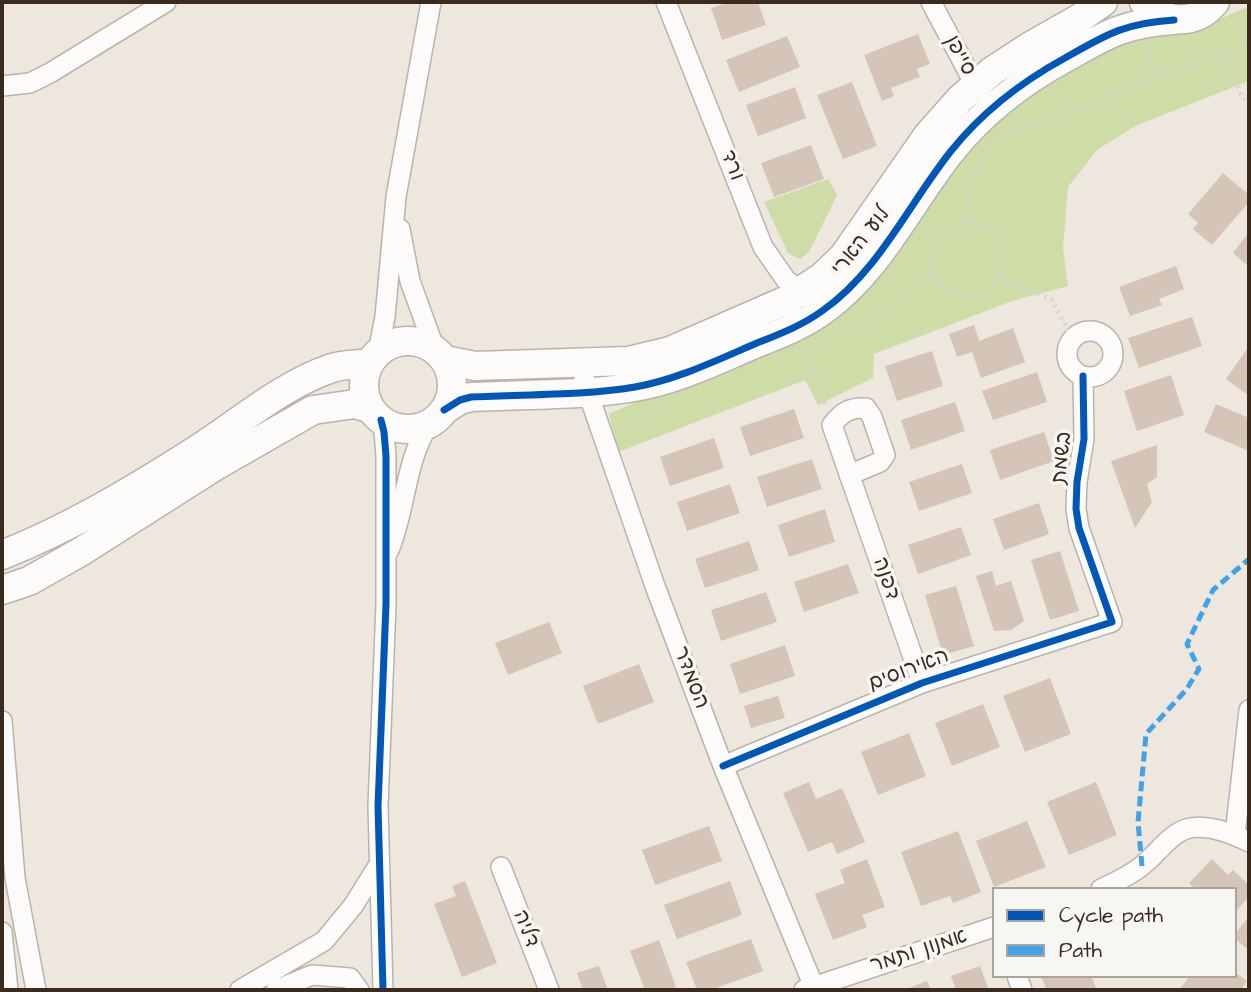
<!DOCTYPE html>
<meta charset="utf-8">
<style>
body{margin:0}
#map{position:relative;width:1251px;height:992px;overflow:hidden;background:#eee7dd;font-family:"Architects Daughter",sans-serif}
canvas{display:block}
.frame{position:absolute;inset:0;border:4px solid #3b2a1e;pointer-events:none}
.legend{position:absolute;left:992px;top:887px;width:245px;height:91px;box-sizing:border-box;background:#f6f6f2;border:2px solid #aba49d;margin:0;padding:9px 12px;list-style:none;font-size:21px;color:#3b2a1e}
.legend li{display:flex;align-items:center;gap:14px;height:35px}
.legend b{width:35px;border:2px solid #aba49d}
</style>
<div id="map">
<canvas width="1251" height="992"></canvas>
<div class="frame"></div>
<ul class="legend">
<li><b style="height:9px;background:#0057b8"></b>Cycle path</li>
<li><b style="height:9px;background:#3fa3ea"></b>Path</li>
</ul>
</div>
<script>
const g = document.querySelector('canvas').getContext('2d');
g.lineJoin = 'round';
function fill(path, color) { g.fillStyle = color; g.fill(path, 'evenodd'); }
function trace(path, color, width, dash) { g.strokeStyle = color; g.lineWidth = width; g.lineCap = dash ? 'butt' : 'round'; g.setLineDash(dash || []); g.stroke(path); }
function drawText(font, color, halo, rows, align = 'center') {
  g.font = font + ' "Architects Daughter","Playpen Sans Hebrew",sans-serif'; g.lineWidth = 7; g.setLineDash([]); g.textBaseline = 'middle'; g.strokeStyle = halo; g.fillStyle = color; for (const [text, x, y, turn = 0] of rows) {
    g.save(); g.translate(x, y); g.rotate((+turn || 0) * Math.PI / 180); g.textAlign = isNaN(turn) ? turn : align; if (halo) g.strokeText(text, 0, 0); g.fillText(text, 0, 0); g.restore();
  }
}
const green = new Path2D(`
 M1249,6V81L1135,126L1097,150L1068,187L1063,248L1068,286L1012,301L874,354L873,378L818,405L805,380L618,452L609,414L822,319L1003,108L1119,36L1198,29Z
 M828,179L837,195L809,252L800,259L788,253L764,202Z`);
const building = new Path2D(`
 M730,2H758L766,25L722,40L711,8Z
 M918,34L930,64L917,69L920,77L891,88L894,96L882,101L864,55Z
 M787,36L800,67L739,92L726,60Z
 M852,82L877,146L843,159L817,95Z
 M795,87L806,118L758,136L746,105Z
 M811,145L824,179L774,197L761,163Z
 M1223,173L1249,195V202L1212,245L1193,229L1198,223L1188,214Z
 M1249,232V267L1233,253Z
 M1176,266L1184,289L1159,299L1162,305L1130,316L1119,287Z
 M1192,317L1202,346L1139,368L1128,338Z
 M974,325L979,341L1013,328L1025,362L981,378L972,352L957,357L949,334Z
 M1249,346V396L1226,379Z
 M932,351L943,386L897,401L885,366Z
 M1037,372L1047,402L993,420L982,391Z
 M1171,375L1184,415L1137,431L1124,391Z
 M955,402L965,431L911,450L901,420Z
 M1216,404L1249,418V451L1204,432Z
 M794,409L804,438L750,456L740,427Z
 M1044,432L1054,461L1000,480L990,450Z
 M714,438L724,468L670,486L660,457Z
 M1157,445V477L1147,484L1152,502L1135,528L1111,461Z
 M812,459L822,489L767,507L757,477Z
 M962,464L972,493L919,511L909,482Z
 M730,484L740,513L687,531L677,502Z
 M1039,503L1049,534L1004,550L993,519Z
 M825,509L835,542L789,557L778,525Z
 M961,527L971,555L918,574L908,545Z
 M749,541L759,570L705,588L695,559Z
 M1060,551L1079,611L1050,620L1031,560Z
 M848,564L859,593L804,612L794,582Z
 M992,571L996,586L1011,581L1024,621L1011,630L994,631L976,576Z
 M956,586L974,646L943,655L925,595Z
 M766,592L777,622L721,641L711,610Z
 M549,622L562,653L508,675L495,643Z
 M785,645L795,676L740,694L730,664Z
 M639,664L654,702L598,724L583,686Z
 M1050,678L1071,734L1025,752L1003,696Z
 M778,696L785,718L751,728L744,706Z
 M983,704L1000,747L952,766L935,723Z
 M909,733L926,776L878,795L861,752Z
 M809,782L816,799L842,788L865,842L837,854L832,842L808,852L783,793Z
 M1096,782L1117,835L1069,855L1047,802Z
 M1027,821L1046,867L994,887L976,841Z
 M709,826L722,861L655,885L642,850Z
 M958,831L981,892L953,903L950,896L921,906L901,852Z
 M867,859L885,907L862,915L867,927L833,940L815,894L845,883L840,870Z
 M1212,859L1228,875L1233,870L1249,885V897L1235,912V889H1195L1189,883Z
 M465,881L497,963L462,977L434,904L456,896L452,886Z
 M730,881L742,915L677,939L664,905Z
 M1249,916V950L1235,939V934Z
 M751,939L763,971L711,990H697L686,962Z
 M659,940L676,987L668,990H645L630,951Z
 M599,966L608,990H583L577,973Z
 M980,966L989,990H956L951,976Z
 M1235,972L1247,981L1241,990L1180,989L1190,976H1235Z
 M1044,976H1091L1097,990H1047L1041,977Z
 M927,981L931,990H904Z`);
const path = new Path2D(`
 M1144,47L1157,78
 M1224,54L1241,94L1249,105
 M1000,137L1249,44
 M965,222L969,189L984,153
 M932 259a36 36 0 1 1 72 0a36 36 0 1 1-72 0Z
 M999,278L1051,299L1073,340
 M829,339L887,310L907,291L934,273
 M806,349L825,404
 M619,428L666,408`);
const street = new Path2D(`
 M666,2L763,247L786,280L809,298
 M931,2L980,94
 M2,86L30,83L50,73L166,2
 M400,229L410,281L435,350
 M1067 354a23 23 0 1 1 46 0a23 23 0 1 1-46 0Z
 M378,352L385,317L396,197L431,2
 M581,364L588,393L655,586L723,766L814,987
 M381,420L384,432L386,456V604L378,806L383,990
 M849,475L880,462L885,455L872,417L866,408C850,407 842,412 832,425L922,683
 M389,550C406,509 405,461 429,424
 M2,721L15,878L36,990
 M723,766L922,683L1112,622L1079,528L1076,509L1077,482L1084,439L1083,376
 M1235,835L1249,710
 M501,867L549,990
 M1101,889C1115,882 1132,875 1144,864C1157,854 1169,835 1186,829C1207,823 1231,833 1249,842
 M2,932L8,990
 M1017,976L1022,990
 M240,990L324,941L353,906L378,866
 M276,990L312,975L350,978L359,990
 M804,990L994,927`);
const secondary = new Path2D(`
 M1144,2C1163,24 1196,26 1215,2
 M364 385a44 44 0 1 1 88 0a44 44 0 1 1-88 0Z
 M445,360L475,366L628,361L670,351L787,300L822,277L843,257L928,135L960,99L992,71L1029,47L1080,18L1103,2
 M444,410L460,400L471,397C525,394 581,396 635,387C675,380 713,362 750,346C774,336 800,327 822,311C879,271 908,205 951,151C983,111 1021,82 1065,58C1107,34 1125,23 1174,20
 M2,555C68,529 130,492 190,454C237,425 279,386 332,368C343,364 357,365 369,363
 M2,590L29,581L82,551L217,465L313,410L355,404L371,409`);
const quiet = new Path2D(`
 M1142,866L1138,822L1146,734L1186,690L1199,669L1187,644L1213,590L1249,559`);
const cycleway = new Path2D(`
 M444,410L460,400L471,397C525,394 581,396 635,387C675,380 713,362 750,346C774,336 800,327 822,311C879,271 908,205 951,151C983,111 1021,82 1065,58C1107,34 1125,23 1174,20
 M381,420L384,432L386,456V604L378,806L383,990
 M723,766L922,683L1112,622L1079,528L1076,509L1077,482L1084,439L1083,376`);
const streetNames = [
 ["סייפן",959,56,62],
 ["ורד",731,166,68],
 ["לוע הארי",862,242,-52],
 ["בשמת",1063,458,-84],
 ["דפנה",885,579,71],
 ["האירוסים",909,671,-21],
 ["הסמדר",690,678,69],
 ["דליה",525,929,69],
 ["אמנון ותמר",919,952,-18]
];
fill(green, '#cedca7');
fill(building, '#d5c5b9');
trace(street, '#b9b3ac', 22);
trace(secondary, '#b9b3ac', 31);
trace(path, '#d6d3d0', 4.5, [2, 5]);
trace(street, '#fcfbfa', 19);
trace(secondary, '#fcfbfa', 28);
trace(quiet, '#3fa3ea', 5, [10, 5]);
trace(cycleway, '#0057b8', 7);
drawText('21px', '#3b2a1e', '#f6f6f2', streetNames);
</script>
